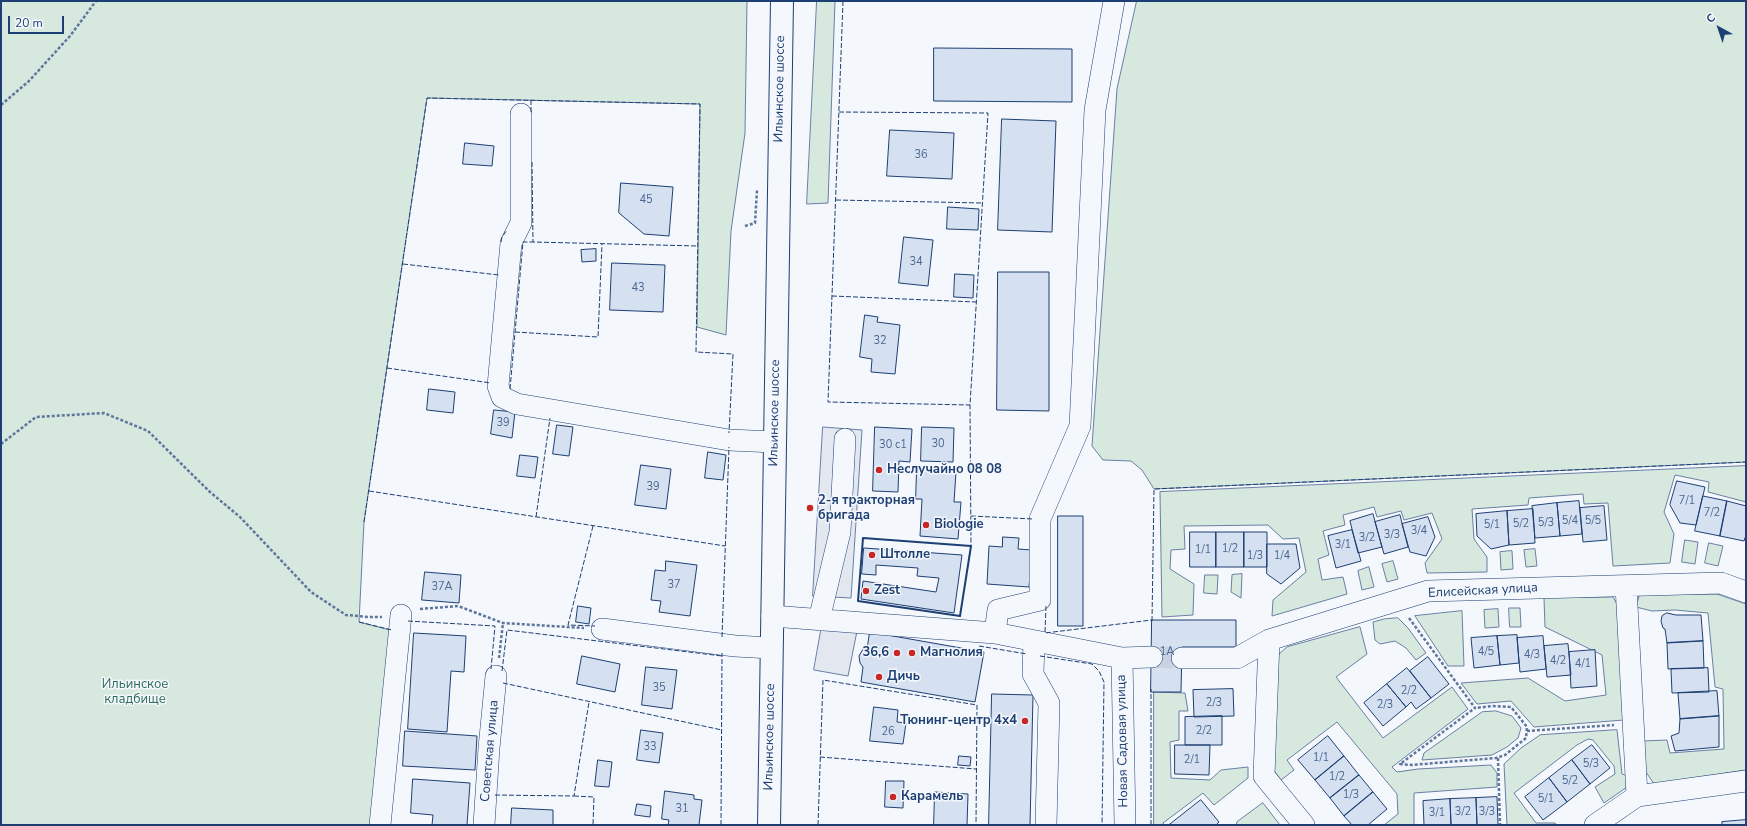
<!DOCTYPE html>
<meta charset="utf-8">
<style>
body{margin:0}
#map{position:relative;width:1747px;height:826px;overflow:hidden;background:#f4f7fb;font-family:"Nunito Sans",sans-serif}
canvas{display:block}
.frame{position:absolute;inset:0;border:2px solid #1d3f73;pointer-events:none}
.north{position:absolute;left:1699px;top:8px;width:40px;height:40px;-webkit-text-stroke:3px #f4f7fb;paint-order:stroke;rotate:320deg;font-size:11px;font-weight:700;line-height:16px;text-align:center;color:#1d3f73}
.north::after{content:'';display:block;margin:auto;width:14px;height:18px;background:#1d3f73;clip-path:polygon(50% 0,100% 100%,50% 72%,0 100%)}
.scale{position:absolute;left:8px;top:16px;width:56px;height:18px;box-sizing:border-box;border:2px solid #1d3f73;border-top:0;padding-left:5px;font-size:12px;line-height:14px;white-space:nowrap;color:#1d3f73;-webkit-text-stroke:3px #f4f7fb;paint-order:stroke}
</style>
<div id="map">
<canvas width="1747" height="826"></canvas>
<div class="frame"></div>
<div class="north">С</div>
<div class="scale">20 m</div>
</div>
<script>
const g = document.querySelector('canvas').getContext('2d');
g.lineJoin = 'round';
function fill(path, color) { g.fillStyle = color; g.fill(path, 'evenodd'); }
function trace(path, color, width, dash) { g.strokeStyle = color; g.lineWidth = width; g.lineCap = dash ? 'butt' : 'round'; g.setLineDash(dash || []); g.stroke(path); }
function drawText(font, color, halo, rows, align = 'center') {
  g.font = font + ' "Nunito Sans",sans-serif'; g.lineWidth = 3; g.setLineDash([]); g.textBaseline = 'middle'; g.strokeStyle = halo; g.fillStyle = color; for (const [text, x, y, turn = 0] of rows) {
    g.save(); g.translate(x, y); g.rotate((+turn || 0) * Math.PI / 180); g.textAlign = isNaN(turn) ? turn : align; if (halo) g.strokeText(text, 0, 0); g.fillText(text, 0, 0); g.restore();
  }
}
const green = new Path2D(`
 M1,1H747L745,133L731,231L726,335L697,327L700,104L427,98L364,522L359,622L394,631L372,825H1Z
 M817,1H835L828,203L807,204Z
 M1137,1H1746V462L1154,489L1142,470L1131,461L1103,460L1092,446L1117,89Z
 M1746,466V502L1708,492L1709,482L1675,475L1664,512L1674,534L1670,563L1613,566L1608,503L1584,504L1583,494L1529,498L1528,505L1472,509L1474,539L1487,557V572L1427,573L1425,563L1442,539L1432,513L1404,520L1401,511L1377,517L1374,507L1343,515L1345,525L1323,531L1329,555L1318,559L1322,580L1343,577L1347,594L1272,616L1273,600L1306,572L1299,538L1283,539L1268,525L1184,526L1185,549L1171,550L1170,569L1194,584L1193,615L1162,617L1160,492Z
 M1685,540L1698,542L1695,564L1682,562Z
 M1709,543L1723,546L1718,566L1705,563Z
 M1535,549L1537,566L1526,567L1524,550Z
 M1512,551L1513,569L1501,570L1500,552Z
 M1393,561L1398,579L1387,582L1382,564Z
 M1369,567L1374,587L1362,590L1358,571Z
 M1242,574L1241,598L1231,592L1232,575Z
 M1205,575H1218L1217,594L1204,593Z
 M1659,594H1717L1746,604V770L1654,784L1644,769L1643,741L1667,740L1670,753L1724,749L1723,689L1715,687L1708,613L1675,610L1652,611L1636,607L1639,596Z
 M1584,597H1613L1618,606L1624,720L1534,727L1511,701L1477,704L1461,683L1528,678L1565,701L1606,695L1602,655L1545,627L1544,598Z
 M1509,608H1520L1521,627H1510Z
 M1498,609L1499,627L1485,628L1484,610Z
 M1462,611L1464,666H1448L1415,616Z
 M1398,618L1408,628L1426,653L1416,660L1406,648L1395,641L1380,644L1375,640L1373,622L1384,619Z
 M1360,627L1367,654L1336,677L1383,738L1452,687L1468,709L1392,767L1397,772L1418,769L1491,765L1497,773V787L1414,793V825H1384L1398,814L1397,794L1337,722L1287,760L1294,770L1281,780L1272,768L1274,664L1279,654L1287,647Z
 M1154,692L1185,693L1188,711H1179V740L1170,742L1171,778L1210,780L1221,770L1248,767V778L1214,805L1203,793L1163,823L1164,825H1154Z
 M1496,711L1512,716L1521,728L1518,738L1507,747L1492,755L1422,760L1424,753L1482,712Z
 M1617,730L1622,774L1628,776L1630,785L1604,803L1595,787L1615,774L1614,766L1593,740L1588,739L1577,745L1514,793L1536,823H1555L1557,825H1507L1504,764L1521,748L1540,735Z
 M1263,803L1280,825H1236L1237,822Z`);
const parking = new Path2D(`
 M823,427L862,430L851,598L813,596Z
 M822,625L857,631L848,676L814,670Z`);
const building = new Path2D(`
 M934,48L1072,49V102L934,101Z
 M1002,119L1056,121L1052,232L998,230Z
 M890,130L954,133L952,179L887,176Z
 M465,143L494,146L492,166L463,164Z
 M621,183L673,187L669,236L644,234L619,213Z
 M948,207L979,209L978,230L947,229Z
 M904,237L933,240L928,286L899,283Z
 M596,249V261L582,262L581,250Z
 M612,263L665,265L663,312L610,310Z
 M998,272H1049V411L997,410Z
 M955,274L974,275L973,298L954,297Z
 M865,315L878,317L877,322L900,325L895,374L871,372L872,359L860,357Z
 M429,389L455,392L453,413L427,410Z
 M494,410L515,412L512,438L491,434Z
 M557,425L573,427L569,456L553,454Z
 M875,427L912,429L910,462L899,461L898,492L873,491Z
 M922,427L954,428L953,462L921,461Z
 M708,452L726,455L723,480L705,478Z
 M520,455L538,457L535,478L517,476Z
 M641,465L671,469L666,509L635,505Z
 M917,469L956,472L954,502H961L958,539L920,536L922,499H916Z
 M1677,481L1705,487L1696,525L1680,523L1670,505Z
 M1703,496L1727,501L1720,536L1695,531Z
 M1579,501L1582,534L1560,536L1557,503Z
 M1727,501L1746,506V535L1744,541L1720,536Z
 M1557,503L1560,536L1535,538L1532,506Z
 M1604,506L1607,540L1583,542L1580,508Z
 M1533,509L1535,543L1509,545L1507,511Z
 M1507,511L1509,545L1491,549L1477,536L1476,514Z
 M1373,514L1382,547L1358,553L1350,521Z
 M1400,515L1408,547L1384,554L1375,522Z
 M1058,516H1083V626H1058Z
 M1428,517L1435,537L1426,556L1410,552L1402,524Z
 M1352,530L1361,561L1336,568L1328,536Z
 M1190,532H1216V567H1190Z
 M1216,532H1244V567H1216Z
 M1244,532H1267V567H1244Z
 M1003,537L1019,538L1018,549L1032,550L1029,587L987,584L989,546L1002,547Z
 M1267,544H1296L1300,568L1281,584L1267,574Z
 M864,548L962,555L954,613L861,599L863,581L936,592L939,578L917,576L918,568L876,565V575L862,574Z
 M666,561L697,565L690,616L659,612L661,601L651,600L655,570L665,571Z
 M425,572L461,575L459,603L422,600Z
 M578,606L591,608L589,624L576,622Z
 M1667,613L1676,615H1701L1703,641L1667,643L1665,629L1663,628L1661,621L1662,616Z
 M1152,620H1236V647H1182L1181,692H1151Z
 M870,632L984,652L975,702L861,682L863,667L860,663L859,656L863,649L867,647Z
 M414,633L466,636L464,672L451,671L447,732L408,729Z
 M1517,635L1519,663L1500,665L1497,636Z
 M1497,636L1500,665L1474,668L1471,638Z
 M1543,636L1546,669L1520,672L1517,638Z
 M1703,641L1704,668L1668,669L1667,643Z
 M1568,644L1571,675L1547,677L1544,646Z
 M1595,650L1597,686L1571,688L1569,652Z
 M582,656L620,664L615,692L577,684Z
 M1428,657L1449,684L1431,698L1410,671Z
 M646,667L677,670L672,709L642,705Z
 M1407,668L1431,698L1416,709L1411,702L1406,707L1387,684Z
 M1708,668L1709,692L1672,693L1671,669Z
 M1387,684L1406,707L1383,726L1364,703Z
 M1233,689L1234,716L1194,717L1193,690Z
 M1717,691L1719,716L1680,719L1678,693Z
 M992,694L1033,695L1030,825H989Z
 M874,707L898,710L897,722L906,723L903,744L870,741Z
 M1222,716V745H1185V717Z
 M1719,716V747L1675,751L1671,736L1679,733L1680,719Z
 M641,730L663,733L659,763L637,760Z
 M405,731L477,736L475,770L403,766Z
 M1328,736L1344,756L1315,780L1298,760Z
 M1175,745H1210L1209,775L1175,774Z
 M1592,745L1610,768L1590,784L1572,760Z
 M959,756L971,757L970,766L958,765Z
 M1344,756L1359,775L1330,798L1315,780Z
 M598,760L612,762L609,787L595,786Z
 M1572,760L1590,784L1567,802L1549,778Z
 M1359,775L1373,792L1344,816L1330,798Z
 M1549,778L1567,802L1543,820L1525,797Z
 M413,779L470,783L467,825H432L433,815L411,813Z
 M886,781H904L903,808L885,807Z
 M665,791L694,795V799L702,800L699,825H668L669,820L662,819Z
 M935,792L968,794L967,825H934Z
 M1373,792L1387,809L1368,825H1352L1344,816Z
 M1497,797L1498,825H1477L1476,798Z
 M1476,798L1477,825H1451L1450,799Z
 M1450,799L1451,825H1424L1423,801Z
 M1201,800L1219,822L1216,825H1169Z
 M637,804L651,806L650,817L635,815Z
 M512,808L553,810V825H511Z
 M1746,820V825H1722V822Z`);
const minorTunnel = new Path2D(`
 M1152,657L1182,658`);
const path = new Path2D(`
 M1,105L29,81L70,36L96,1
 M745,226L755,223L757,190
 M1,444L36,417L104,413L148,431L210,492L240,517L311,592L346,615L369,617H382
 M420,609L458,606L503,623L584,628
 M1409,618L1475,708L1400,764L1412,765L1496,758L1505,755L1526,738L1527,727L1511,707L1493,706L1475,708
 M499,658L503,623
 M1527,731L1614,725
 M1498,758L1500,825`);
const minor = new Path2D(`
 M521,114V223L511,243L498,386L502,397L517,404L729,440L775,442
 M1626,586L1637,796
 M772,616L995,633L1122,658L1152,657
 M819,620L840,532L845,439
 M602,629L735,646L771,648
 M995,633L998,610L1040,600V519L1080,426L1095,110L1114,1
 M1269,640L1264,776L1304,825
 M1034,641L1033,674L1049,703L1046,825
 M1122,658L1125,825
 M1182,658H1237L1269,640L1428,591L1721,583L1746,592
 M380,825L401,615
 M484,825L489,748L496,676
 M1595,825L1637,796L1746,781`);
const major = new Path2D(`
 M769,825L782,1`);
const fence = new Path2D(`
 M843,1L828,402L970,405
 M531,100V112
 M839,112L988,113L970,405L971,546
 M532,162L533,242L698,246
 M836,200L982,203
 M501,242L502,237L507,230
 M403,264L499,275
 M832,296L976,302
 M515,332L598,337L602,244
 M387,368L491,383
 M510,389L523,242H533
 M369,491L725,546
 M971,516L1033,519
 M536,517L550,418
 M364,522L427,98L700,104L696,352L733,354L729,433
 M593,526L568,625L595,626
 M1046,606L1045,633L1152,620
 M408,621L495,626L491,669
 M1152,621L1154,489L1746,462
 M359,622L392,630
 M722,637L729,447
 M979,646L1027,654
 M1040,656L1092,664L1099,671L1104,682L1102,825
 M502,671L507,630L722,656
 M503,683L722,730
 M820,757L976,769
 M495,795L574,796L589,702
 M574,796L594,797L593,825
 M721,825L722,653
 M818,825L823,680L977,705L976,825
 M1151,825V689`);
const wall = new Path2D(`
 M863,538L971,546L960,616L858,601Z`);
const markers = [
 [879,470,4,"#c62828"],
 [810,508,4,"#c62828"],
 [926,525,4,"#c62828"],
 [872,555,4,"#c62828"],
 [866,591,4,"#c62828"],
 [897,653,4,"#c62828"],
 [912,653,4,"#c62828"],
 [879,677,4,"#c62828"],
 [1025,721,4,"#c62828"],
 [893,797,4,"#c62828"]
];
const numberNames = [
 ["36",921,155],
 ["45",646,200],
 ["34",916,262],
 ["43",638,288],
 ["32",880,341],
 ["39",503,423],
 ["30",938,444],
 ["30 с1",893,445],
 ["39",653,487],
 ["7/1",1687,501],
 ["7/2",1712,513],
 ["5/4",1570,521],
 ["5/5",1593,521],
 ["5/3",1546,523],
 ["5/2",1521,524],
 ["5/1",1492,525],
 ["3/4",1419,531],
 ["3/3",1392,535],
 ["3/2",1367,538],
 ["3/1",1343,545],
 ["1/2",1230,549],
 ["1/1",1203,550],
 ["1/3",1255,556],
 ["1/4",1282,556],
 ["37",674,585],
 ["37А",442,587],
 ["1А",1167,652],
 ["4/5",1486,652],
 ["4/3",1532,655],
 ["4/2",1558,661],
 ["4/1",1583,664],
 ["35",659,688],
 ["2/2",1409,691],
 ["2/3",1214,703],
 ["2/3",1385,705],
 ["2/2",1204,731],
 ["26",888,732],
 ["33",650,747],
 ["1/1",1321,758],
 ["2/1",1192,760],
 ["5/3",1591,764],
 ["1/2",1337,777],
 ["5/2",1570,781],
 ["1/3",1351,795],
 ["5/1",1546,799],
 ["31",682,809],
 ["3/2",1463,812],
 ["3/3",1487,812],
 ["3/1",1437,813]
];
const streetNames = [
 ["Ильинское шоссе",780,89,-89],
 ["Ильинское шоссе",775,413,-89],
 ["Елисейская улица",1483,591,-3],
 ["Ильинское шоссе",770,737,-89],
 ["Новая Садовая улица",1123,741,-91],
 ["Советская улица",490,751,-85]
];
const poiNames = [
 ["Неслучайно 08 08",887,470],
 ["2-я тракторная",818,501],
 ["бригада",818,516],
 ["Biologie",934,525],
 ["Штолле",880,555],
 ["Zest",874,591],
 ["36,6",889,653,"right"],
 ["Магнолия",920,653],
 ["Дичь",887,677],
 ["Тюнинг-центр 4х4",1017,721,"right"],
 ["Карамель",901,797]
];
const parkNames = [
 ["Ильинское",135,685],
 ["кладбище",135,700]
];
fill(green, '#d7e8df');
trace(green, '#687fa3', 1);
fill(parking, '#e3e8f0');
trace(parking, '#687fa3', 1);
fill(building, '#d5e0f0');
trace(building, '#1d3f73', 1);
trace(minorTunnel, '#c9d2e0', 21, [21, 10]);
trace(minor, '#1d3f73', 22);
trace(major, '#1d3f73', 24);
trace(path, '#5e769c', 2.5, [3, 2]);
trace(minor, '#f4f7fb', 21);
trace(major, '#f4f7fb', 22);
trace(fence, '#1d3f73', 1, [5, 2]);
trace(wall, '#1d3f73', 2);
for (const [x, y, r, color] of markers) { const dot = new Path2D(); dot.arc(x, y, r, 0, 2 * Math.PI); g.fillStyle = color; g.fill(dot); trace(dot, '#f4f7fb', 1.5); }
drawText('11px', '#4b6792', null, numberNames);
drawText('13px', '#1d3f73', '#f4f7fb', streetNames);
drawText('bold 13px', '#1d3f73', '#f4f7fb', poiNames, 'left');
drawText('13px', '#2c6c60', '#f4f7fb', parkNames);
</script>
